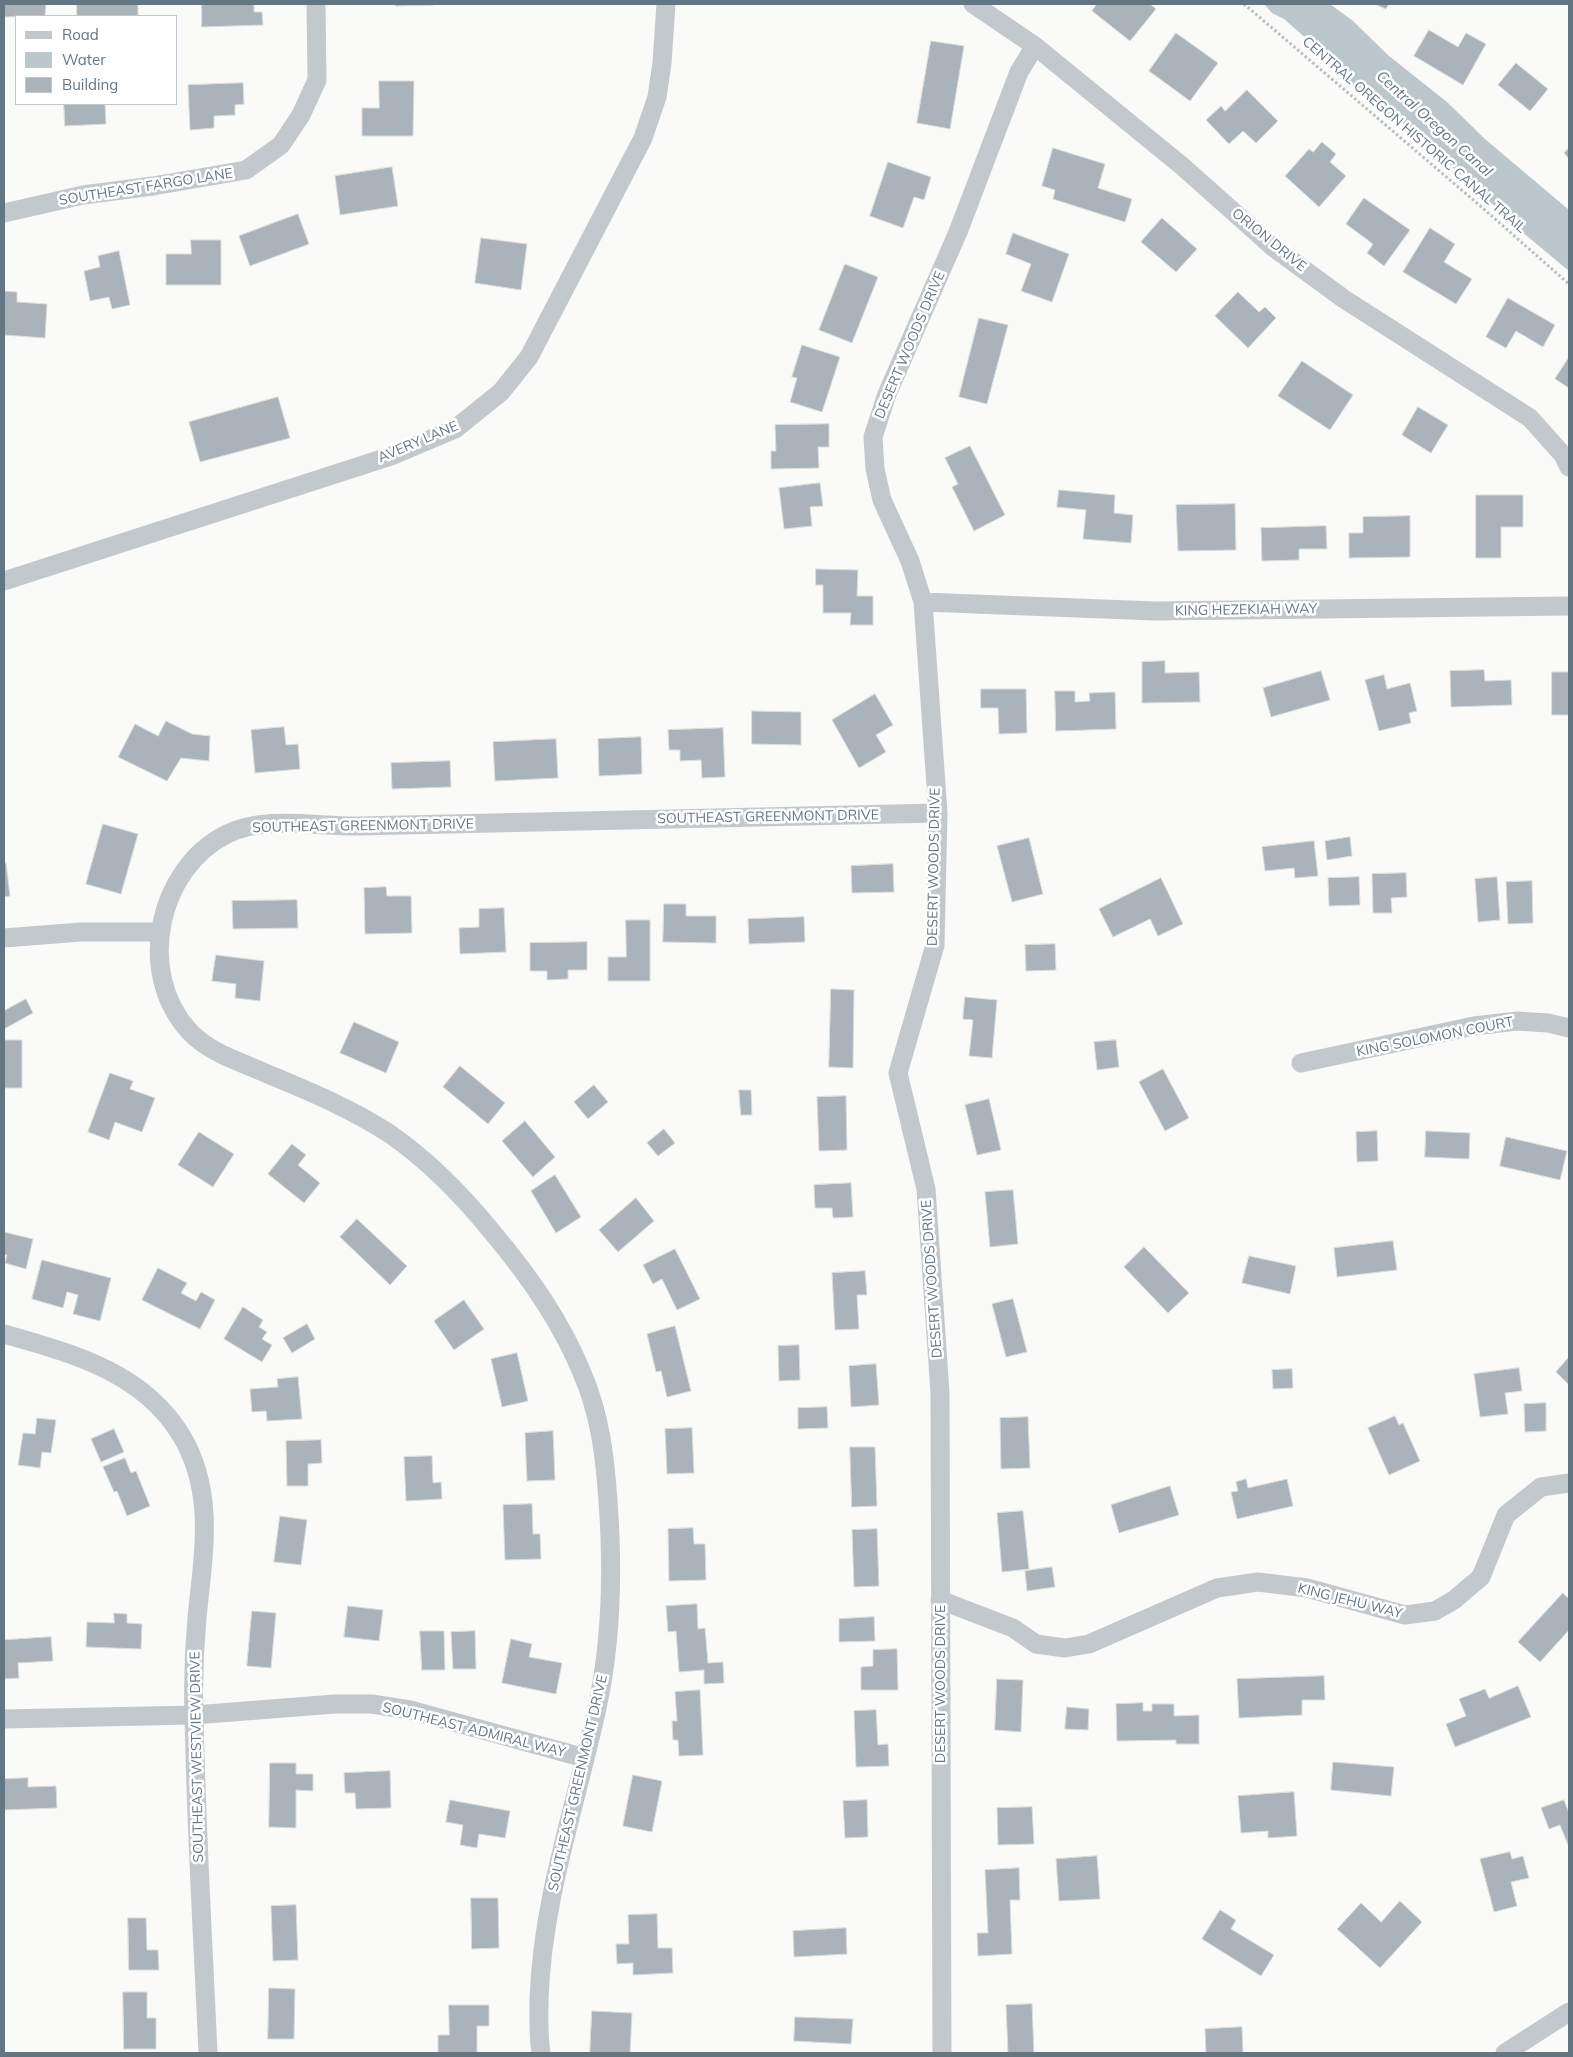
<!DOCTYPE html>
<style>
body{margin:0}
#map{position:relative;width:1573px;height:2057px;overflow:hidden;background:#fafaf8;font-family:Mulish,sans-serif}
canvas{display:block}
.frame{position:absolute;inset:0;border:5px solid #657683;pointer-events:none}
.legend{position:absolute;left:15px;top:15px;width:162px;height:90px;box-sizing:border-box;background:#fff;border:1px solid #c1c8cd;margin:0;padding:6px 9px;list-style:none;font-size:15px;color:#657683}
.legend li{display:flex;align-items:center;gap:10px;height:25px}
.legend b{width:25px;border:1px solid #c1c8cd}
</style>
<div id="map">
<canvas width="1573" height="2057"></canvas>
<div class="frame"></div>
<ul class="legend">
<li><b style="height:6px;background:#c3c8cc"></b>Road</li>
<li><b style="height:14px;background:#bbc7cb"></b>Water</li>
<li><b style="height:14px;background:#aab3b9"></b>Building</li>
</ul>
</div>
<script>
const g = document.querySelector('canvas').getContext('2d');
g.lineJoin = 'round';
function fill(path, color) { g.fillStyle = color; g.fill(path, 'evenodd'); }
function trace(path, color, width, dash) { g.strokeStyle = color; g.lineWidth = width; g.lineCap = dash ? 'butt' : 'round'; g.setLineDash(dash || []); g.stroke(path); }
function drawText(font, color, halo, rows, align = 'center') {
  g.font = font + ' Mulish,sans-serif'; g.lineWidth = 5; g.setLineDash([]); g.textBaseline = 'middle'; g.strokeStyle = halo; g.fillStyle = color; for (const [text, x, y, turn = 0] of rows) {
    g.save(); g.translate(x, y); g.rotate((+turn || 0) * Math.PI / 180); g.textAlign = isNaN(turn) ? turn : align; if (halo) g.strokeText(text, 0, 0); g.fillText(text, 0, 0); g.restore();
  }
}
const water = new Path2D(`
 M1264,4H1330L1353,21L1389,56L1447,102L1485,139L1569,210V271L1527,236L1421,138L1359,92L1308,40L1284,19L1272,13Z`);
const building = new Path2D(`
 M4,4H46L45,16L4,17Z
 M77,4H138V16H77Z
 M202,4H254V12H262L263,25L202,27Z
 M396,4H434V5L396,6Z
 M1097,4H1150L1156,9L1130,41L1092,11Z
 M1375,4H1389L1386,9Z
 M1429,30L1458,47L1466,33L1486,44L1463,85L1414,56Z
 M1176,33L1218,63L1190,101L1149,71Z
 M931,41L964,46L950,129L917,123Z
 M1516,63L1548,89L1530,111L1498,85Z
 M379,81H414L413,136H362V108H379Z
 M243,83L244,104L235,105V115L214,116V128L190,130L188,85Z
 M1247,90L1278,121L1256,143L1243,131L1229,144L1206,120L1221,106L1225,111Z
 M64,104H105L106,124L65,126Z
 M1322,142L1336,154L1330,162L1346,176L1319,207L1285,176L1309,149L1313,152Z
 M1053,148L1105,164L1098,188L1132,199L1125,222L1053,199L1055,190L1042,186Z
 M1569,148V159L1564,153Z
 M888,162L931,177L924,200L914,197L903,228L870,216Z
 M392,167L398,206L340,215L335,176Z
 M1364,198L1410,230L1384,266L1367,253L1373,244L1346,224Z
 M298,214L309,244L250,266L239,236Z
 M1162,218L1197,249L1176,272L1141,242Z
 M1430,228L1455,244L1444,262L1472,279L1456,304L1403,272Z
 M1013,233L1069,254L1052,302L1021,291L1031,264L1006,254Z
 M481,238L527,244L521,290L475,283Z
 M191,240H221V285H166V254H191Z
 M119,251L130,305L112,309L109,297L90,301L84,271L100,267L98,256Z
 M845,264L878,277L852,343L819,330Z
 M4,291L17,292V302L47,304L45,338L4,335Z
 M1238,292L1259,312L1265,307L1276,318L1248,348L1215,316Z
 M1508,298L1555,325L1543,347L1516,331L1506,348L1486,337Z
 M979,318L1008,325L987,404L959,397Z
 M802,345L840,357L822,412L790,402L797,378L792,377Z
 M1569,357V388L1555,379Z
 M1302,361L1353,395L1330,430L1278,396Z
 M278,397L290,438L200,462L189,422Z
 M1418,407L1448,425L1431,453L1402,435Z
 M829,424V447H818L819,468L771,469V451H776L775,425Z
 M970,446L1005,515L974,531L952,487L958,484L945,458Z
 M820,483L823,506L810,507L812,526L784,529L779,488Z
 M1059,490L1115,495L1114,513L1133,515L1131,543L1083,539L1086,510L1057,507Z
 M1476,495H1523V527H1501V558H1476Z
 M1235,504L1236,550L1178,551L1176,505Z
 M1410,516V557L1349,558V533H1363V517Z
 M1326,526L1327,549H1299V560L1262,561L1261,528Z
 M816,569L858,570L857,596H873V625H850L851,613H823V585H816Z
 M1165,661V673L1199,672L1200,702L1142,703V662Z
 M1484,670L1485,681L1511,680L1512,705L1451,707L1450,671Z
 M1321,671L1330,700L1271,717L1263,688Z
 M1552,672H1569V715H1552Z
 M1384,675L1387,689L1410,683L1417,711L1409,713L1411,723L1379,731L1365,680Z
 M981,689H1026L1027,733L999,734L998,708H981Z
 M1055,691H1075V702L1090,701L1089,693L1115,692L1116,729L1056,731Z
 M875,694L893,725L876,735L886,752L859,768L832,720Z
 M752,711L801,712V745L752,744Z
 M166,721L192,734L210,736L209,761L181,758L167,781L118,757L135,724L158,736Z
 M284,727L286,745L298,744L300,769L255,773L251,730Z
 M723,728L725,777L702,778L701,760L680,761V750H669L668,730Z
 M641,737L642,774L599,776L598,739Z
 M556,739L558,778L495,781L493,742Z
 M450,761L451,787L392,789L391,763Z
 M103,824L138,834L121,894L86,884Z
 M1350,837L1352,856L1327,860L1325,841Z
 M1029,838L1043,894L1012,902L997,846Z
 M1314,841L1318,876L1295,878L1294,868L1265,871L1262,847Z
 M4,863H6L10,896L4,897Z
 M893,864L894,892L852,893L851,866Z
 M1406,873L1407,897L1391,898L1392,913H1373L1372,874Z
 M1359,877L1360,905L1329,906L1328,878Z
 M1497,877L1500,920L1478,922L1475,879Z
 M1161,878L1183,924L1158,936L1150,919L1113,937L1099,909Z
 M1532,881L1533,923L1508,924L1506,882Z
 M386,887L387,896H411L412,933L365,934L364,888Z
 M297,900L298,928L233,929L232,901Z
 M664,904H686V916H716V943L663,942Z
 M504,908L506,952L460,954L459,928L479,927V909Z
 M804,917L805,942L749,944L748,919Z
 M626,920H650V981H608V957H626Z
 M587,942V970H568V979L547,980V971H530V943Z
 M1055,944L1056,970L1026,971L1025,945Z
 M216,955L264,961L260,1001L235,998L236,984L212,981Z
 M831,989L854,990L853,1068L829,1067Z
 M965,997L997,1000L992,1058L969,1056L973,1020L963,1019Z
 M26,999L33,1013L4,1029V1011Z
 M354,1022L399,1042L386,1073L340,1053Z
 M4,1040H22V1088H4Z
 M1116,1040L1119,1067L1097,1070L1094,1042Z
 M460,1066L505,1103L488,1124L443,1087Z
 M1163,1069L1189,1118L1165,1131L1139,1082Z
 M110,1073L133,1081L130,1089L155,1098L142,1132L115,1122L109,1140L88,1132Z
 M594,1085L608,1102L588,1119L574,1102Z
 M739,1090H751L752,1115H741Z
 M846,1096L847,1150L819,1151L817,1097Z
 M989,1099L1001,1150L977,1155L965,1105Z
 M525,1121L555,1157L533,1177L502,1141Z
 M664,1129L675,1143L658,1156L647,1143Z
 M1377,1131L1378,1161L1357,1162L1356,1132Z
 M1426,1131L1470,1133L1469,1159L1425,1157Z
 M199,1132L234,1154L213,1187L178,1165Z
 M1506,1137L1567,1151L1560,1180L1500,1166Z
 M292,1144L306,1155L298,1165L320,1183L304,1203L268,1174Z
 M555,1175L581,1217L556,1233L531,1191Z
 M851,1183L853,1217L833,1218L832,1208H815L814,1185Z
 M1013,1190L1018,1244L990,1247L985,1192Z
 M636,1198L654,1221L618,1252L599,1230Z
 M357,1219L407,1266L390,1285L340,1237Z
 M4,1232L33,1239L26,1269L5,1263L7,1255L4,1254Z
 M1393,1241L1397,1270L1337,1277L1334,1248Z
 M1144,1247L1189,1293L1168,1313L1124,1267Z
 M675,1249L700,1299L677,1310L662,1279L653,1284L643,1265Z
 M1249,1256L1296,1266L1290,1294L1242,1283Z
 M42,1260L111,1278L100,1321L73,1314L78,1295L67,1292L63,1308L32,1299Z
 M158,1268L187,1283L181,1293L196,1301L201,1292L215,1300L200,1329L142,1300Z
 M865,1271L867,1295H857L859,1329L835,1330L832,1273Z
 M1013,1299L1027,1352L1006,1357L992,1304Z
 M464,1300L484,1329L454,1350L434,1321Z
 M243,1307L263,1320L259,1327L267,1332L262,1339L272,1345L262,1362L224,1339Z
 M307,1324L315,1339L292,1353L283,1338Z
 M675,1326L691,1391L667,1397L661,1371L656,1372L647,1334Z
 M799,1345L800,1380L779,1381L778,1346Z
 M517,1353L528,1401L502,1407L491,1359Z
 M1569,1357V1385L1556,1372Z
 M876,1364L879,1405L851,1407L849,1366Z
 M1519,1368L1522,1391L1505,1393L1508,1414L1480,1417L1474,1374Z
 M1292,1369L1293,1388L1273,1389L1272,1370Z
 M298,1377L302,1419L267,1421L266,1411L252,1412L250,1389L278,1387L277,1379Z
 M1546,1403V1431L1525,1432L1524,1404Z
 M827,1407L828,1428L798,1429V1408Z
 M1395,1416L1399,1425L1403,1423L1420,1461L1389,1475L1368,1428Z
 M1028,1417L1030,1468L1001,1469L1000,1418Z
 M37,1418L56,1420L51,1453L42,1452L40,1468L18,1465L23,1433L35,1434Z
 M692,1428L694,1473L667,1474L665,1429Z
 M114,1429L124,1452L101,1462L91,1439Z
 M553,1431L555,1480L527,1481L525,1433Z
 M321,1440L322,1463L308,1464V1486H287L286,1441Z
 M850,1447H875L877,1506L852,1507Z
 M432,1456L433,1483L441,1482L442,1499L406,1501L404,1457Z
 M125,1458L131,1473L136,1471L150,1506L127,1516L117,1491L114,1492L103,1467Z
 M1246,1479L1248,1488L1287,1479L1293,1506L1237,1519L1231,1492L1238,1491L1236,1482Z
 M1170,1486L1179,1515L1119,1533L1111,1505Z
 M532,1504L533,1534H540L541,1559L505,1560L503,1505Z
 M1023,1511L1029,1569L1002,1572L997,1513Z
 M280,1516L307,1520L301,1565L274,1562Z
 M693,1528L694,1544H705L706,1580L669,1581L668,1529Z
 M877,1529L879,1586L854,1587L852,1530Z
 M1052,1567L1055,1587L1027,1591L1025,1571Z
 M1563,1593L1569,1599V1630L1540,1662L1518,1642Z
 M697,1604L698,1629L705,1628L708,1663L723,1662L724,1683L704,1684V1670L679,1672L676,1631L668,1632L666,1606Z
 M348,1606L383,1610L379,1641L344,1637Z
 M252,1611L276,1613L271,1668L247,1666Z
 M114,1613L127,1614V1623L142,1624L141,1649L86,1647L87,1622L114,1623Z
 M874,1617L875,1641L839,1642V1619Z
 M420,1631H444L445,1670H422Z
 M475,1631L476,1669H453L451,1632Z
 M51,1637L53,1661L18,1663L19,1678L4,1679V1640Z
 M511,1639L532,1644L529,1657L562,1663L556,1694L502,1683Z
 M897,1649L898,1690H861V1667L873,1666V1650Z
 M1324,1676L1325,1700H1302V1715L1239,1718L1237,1679Z
 M997,1679L1023,1680L1021,1732L995,1730Z
 M1518,1686L1531,1717L1455,1747L1446,1724L1466,1716L1459,1699L1485,1689L1489,1698Z
 M700,1690L703,1755L679,1756L678,1740H673L672,1721H677L675,1692Z
 M1143,1703V1711H1152V1704H1174V1716L1199,1715V1744H1176V1740L1117,1741L1116,1704Z
 M1067,1707L1089,1709L1088,1730L1065,1729Z
 M876,1710L878,1745L888,1744L889,1766L856,1767L854,1711Z
 M1333,1762L1394,1767L1391,1796L1331,1790Z
 M270,1763H296V1774H313V1791L296,1790V1828L269,1827Z
 M390,1771L391,1808L356,1809L355,1793H345L344,1773Z
 M633,1775L662,1781L652,1832L623,1826Z
 M28,1778V1787L56,1786L57,1808L4,1810V1779Z
 M1294,1792L1297,1836L1268,1838V1831L1241,1833L1238,1796Z
 M450,1800L510,1811L505,1838L479,1834L477,1848L460,1845L463,1825L446,1822Z
 M867,1800L868,1837L845,1838L843,1801Z
 M1564,1800L1569,1813L1568,1845L1560,1825L1549,1829L1541,1808Z
 M1032,1807L1034,1844L998,1845L997,1808Z
 M1510,1852L1512,1859L1523,1856L1529,1878L1511,1882L1517,1906L1494,1912L1480,1859Z
 M1097,1856L1100,1899L1059,1901L1056,1859Z
 M1019,1868L1020,1900H1010L1012,1954L978,1956L977,1933H988L985,1870Z
 M471,1898H498L499,1948L472,1949Z
 M1400,1901L1422,1922L1380,1968L1337,1929L1361,1903L1381,1922Z
 M296,1905L298,1960L273,1961L271,1906Z
 M1220,1910L1236,1920L1231,1929L1274,1955L1261,1976L1202,1939Z
 M657,1914L658,1948H672L673,1973L633,1975V1963L617,1964L616,1944H629L628,1915Z
 M128,1918H146L147,1950H158L159,1970H129Z
 M846,1928L847,1954L794,1957L793,1931Z
 M269,1988L295,1989L294,2039H268Z
 M123,1992H147V2018H156V2049H124Z
 M1032,2004L1034,2053H1008L1006,2005Z
 M449,2005H489V2026H477V2053H438V2035H449Z
 M592,2011L632,2013L630,2053H590Z
 M795,2017L853,2019L851,2044L794,2041Z
 M1242,2027L1243,2053H1206L1205,2029Z`);
const path = new Path2D(`
 M1244,4L1478,204L1569,284`);
const minor = new Path2D(`
 M973,4L1035,46L1182,166L1273,247L1344,299L1530,418L1563,455L1569,467
 M4,213L83,195L153,186L246,170L281,145L301,115L317,80L316,4
 M4,581L391,456L455,429L501,392L529,357L643,138L657,97L662,63L666,4
 M923,602L1155,611L1569,606
 M4,938L81,932H160
 M1301,1063L1474,1026L1517,1021L1548,1023L1569,1028
 M4,1334C70,1353 142,1371 181,1435C216,1493 203,1555 197,1618C194,1650 193,1682 194,1714C196,1827 203,1940 208,2053
 M940,1600L1013,1628L1036,1644L1065,1648L1089,1644L1217,1588L1258,1582L1307,1588L1405,1615L1435,1611L1454,1600L1481,1577L1506,1515L1541,1487L1569,1483
 M4,1719L194,1715L335,1704H372L410,1710L585,1758
 M541,2053C538,2035 539,2018 539,2000C542,1900 576,1805 597,1708C612,1640 613,1570 608,1501C605,1457 600,1414 582,1373C561,1321 529,1276 493,1233C463,1196 429,1161 390,1134C338,1100 280,1080 223,1055C211,1049 199,1042 189,1031C136,973 157,869 227,834C266,815 318,827 359,826L938,813
 M942,2053L940,1393L926,1189L898,1073L935,945L938,813L923,602L910,561L882,500L875,469L873,437L887,394L958,232L1019,72L1035,46
 M1505,2053L1569,2012`);
const streetNames = [
 ["CENTRAL OREGON HISTORIC CANAL TRAIL",1414,135,41],
 ["SOUTHEAST FARGO LANE",146,187,-9],
 ["ORION DRIVE",1269,240,39],
 ["DESERT WOODS DRIVE",910,345,-67],
 ["AVERY LANE",418,442,-23],
 ["KING HEZEKIAH WAY",1246,610,-1],
 ["SOUTHEAST GREENMONT DRIVE",768,817,-1],
 ["SOUTHEAST GREENMONT DRIVE",363,826,-1],
 ["DESERT WOODS DRIVE",934,867,-89],
 ["KING SOLOMON COURT",1435,1037,-11],
 ["DESERT WOODS DRIVE",932,1279,-94],
 ["KING JEHU WAY",1350,1601,14],
 ["DESERT WOODS DRIVE",941,1684,-90],
 ["SOUTHEAST ADMIRAL WAY",474,1730,14],
 ["SOUTHEAST WESTVIEW DRIVE",197,1757,-91],
 ["SOUTHEAST GREENMONT DRIVE",578,1783,-77]
];
const waterNames = [
 ["Central Oregon Canal",1434,124,42]
];
fill(water, '#bbc7cb');
fill(building, '#aab3b9');
trace(building, '#dcdcda', 1);
trace(path, '#bbbfc2', 3, [2.5, 2.5]);
trace(minor, '#c3c8cc', 19);
drawText('14px', '#657683', '#fff', streetNames);
drawText('italic 15px', '#60757c', '#fff', waterNames);
</script>
